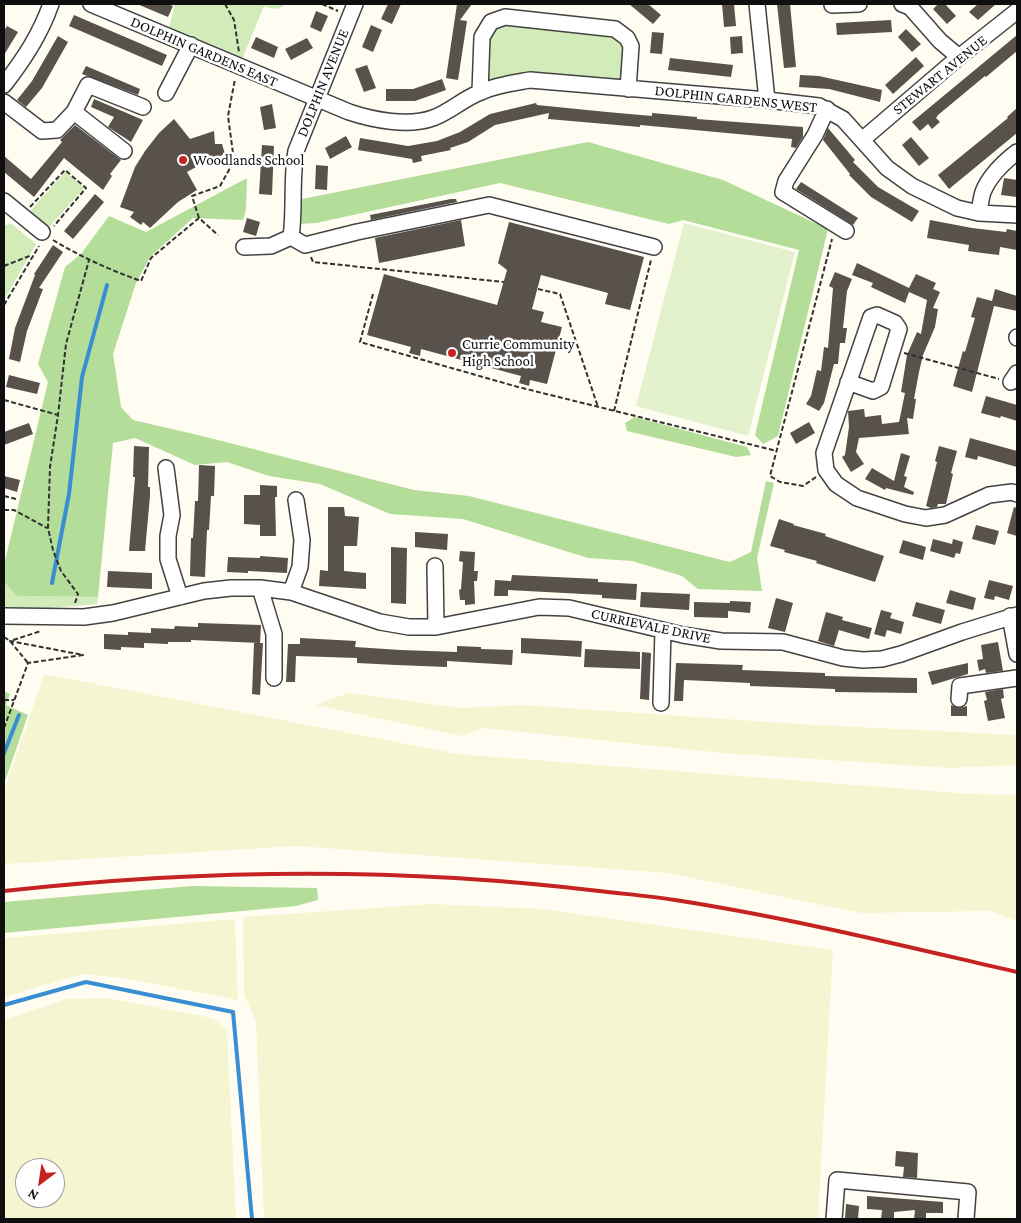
<!DOCTYPE html>
<style>
body{margin:0}
#map{position:relative;width:1021px;height:1223px;overflow:hidden;background:#fffdf2;font-family:"Crimson Pro",serif}
canvas{display:block}
.frame{position:absolute;inset:0;border:5px solid #0f0f0f;pointer-events:none}
.north{position:absolute;left:15px;top:1158px;width:50px;height:50px;box-sizing:border-box;background:#fff;border:1px solid #9f9f9f;border-radius:50%;rotate:211deg;font-size:14px;font-weight:700;line-height:20px;text-align:center;color:#0f0f0f}
.north::after{content:'';display:block;margin:auto;width:18px;height:22px;background:#c52322;clip-path:polygon(50% 0,100% 100%,50% 72%,0 100%)}
</style>
<div id="map">
<canvas width="1021" height="1223"></canvas>
<div class="frame"></div>
<div class="north">N</div>
</div>
<script>
const g = document.querySelector('canvas').getContext('2d');
g.lineJoin = 'round';
function fill(path, color) { g.fillStyle = color; g.fill(path, 'evenodd'); }
function trace(path, color, width, dash) { g.strokeStyle = color; g.lineWidth = width; g.lineCap = dash ? 'butt' : 'round'; g.setLineDash(dash || []); g.stroke(path); }
function drawText(font, color, halo, rows, align = 'center') {
  g.font = font + ' "Crimson Pro",serif'; g.lineWidth = 5; g.setLineDash([]); g.textBaseline = 'middle'; g.strokeStyle = halo; g.fillStyle = color; for (const [text, x, y, turn = 0] of rows) {
    g.save(); g.translate(x, y); g.rotate((+turn || 0) * Math.PI / 180); g.textAlign = isNaN(turn) ? turn : align; if (halo) g.strokeText(text, 0, 0); g.fillText(text, 0, 0); g.restore();
  }
}
const farmland = new Path2D(`
 M44,674L458,754L970,794L1017,795V921L991,911L861,913L668,873L296,846L4,864V792Z
 M349,693L461,708L522,705L799,724L1017,735V765L949,768L723,753L483,728L462,736L315,705Z
 M433,904L542,909L833,950L818,1219H264L256,1021L244,995L243,917Z
 M235,919L238,1000L123,978L83,974L4,997V938Z
 M108,998L212,1018L227,1029L236,1219H4V1020L67,999ZM25,1168H55V1198H25Z`);
const green = new Path2D(`
 M175,4H285C279,11 272,9 264,6L242,59L169,27Z
 M509,23L601,32L617,38L624,49L622,82L517,74L489,83L484,78L488,37L494,27Z
 M65,172L84,188L49,227L30,211Z
 M12,224L36,244L4,300L5,225Z
 M4,582L17,596L98,597L97,604L38,609L4,607Z`);
const forest = new Path2D(`
 M588,142L723,180L828,229L778,436L763,444L755,435L799,250L683,220L669,224L500,183L316,223L299,224L297,200Z
 M247,178L246,209L243,220L193,218L150,257L136,283L113,354L121,407L133,420L202,436L414,490L469,496L730,562L751,552L766,481L774,483L757,558L762,591L698,589L682,576L632,561L588,558L463,519L390,514L320,484L269,476L227,462L195,465L135,438L113,443L98,597L17,596L4,582V565L48,382L38,364L65,267L81,254L109,216L146,232Z
 M635,417L747,447L751,455L736,457L627,431L625,423Z
 M4,691L10,694L6,705L28,715L4,784Z
 M192,886L317,888L318,900L296,906L4,933V902Z`);
const pitch = new Path2D(`
 M684,223L795,252L748,436L636,406Z`);
const stream = new Path2D(`
 M52,583L69,494L82,377L107,285
 M4,753L19,715
 M4,1005L86,982L233,1012L252,1219`);
const building = new Path2D(`
 M137,4H167L173,6L168,17Z
 M388,4H401L392,24L381,19Z
 M457,4H472L460,20L467,21L458,80L446,78Z
 M629,4H648L661,15L653,24Z
 M722,4H734L736,26L724,27Z
 M777,4H790L796,67L784,68Z
 M938,4H945L956,16L947,24L933,9Z
 M978,4H996L978,20L969,12Z
 M316,11L328,16L321,32L310,27Z
 M74,15L167,55L162,66L69,26Z
 M891,20L892,32L837,35L836,23Z
 M371,25L382,30L373,52L362,47Z
 M7,26L18,32L4,55V31Z
 M906,29L921,44L912,52L898,37Z
 M652,32L664,33L662,54L650,53Z
 M1017,35V51L986,77L985,76L938,115L936,118L940,122L932,129L928,124L920,131L912,122Z
 M58,36L68,42L42,88L26,107L17,100L32,81Z
 M742,36L743,53L731,54L730,37Z
 M256,37L278,47L274,58L251,48Z
 M307,38L313,48L291,60L285,49Z
 M916,57L924,66L893,94L885,85Z
 M670,58L733,65L731,77L668,70Z
 M367,65L376,88L364,92L355,69Z
 M86,66L140,89L138,95L82,74Z
 M800,75L819,76L882,90L880,102L829,89L799,87Z
 M442,79L446,90L415,101H386V89H413Z
 M94,99L143,120L131,142L108,127L114,117L91,107Z
 M536,103L537,105L607,112L652,116V113L697,117V119L803,127V137L796,148L791,147L792,139L640,125V127L548,119L549,113L495,125L468,142L450,148L451,150L421,156L422,161L413,163L412,159L358,150L360,138L408,146L437,141L460,132L490,114Z
 M272,104L276,128L264,130L260,107Z
 M1017,108V133L949,189L938,175L1008,118L1007,117Z
 M174,119L190,139L214,131L215,144H222L225,154L207,161L187,172L197,190L178,202L150,228L143,222L141,225L130,217L134,212L120,207L135,167L145,151L159,133Z
 M75,125L121,160L110,174L112,176L103,190L64,158L34,197L4,172V156L31,179L62,142L60,140Z
 M828,128L855,160L853,162L878,187L919,211L912,222L871,197L849,175L850,174L823,140Z
 M346,136L352,147L330,159L325,148Z
 M911,137L929,158L919,166L902,145Z
 M262,145L274,146L272,195L259,194Z
 M316,165L328,166L327,190L315,189Z
 M1004,178L1017,180V197L1001,195Z
 M801,182L858,218L853,225L796,189Z
 M95,194L104,202L73,239L64,231Z
 M451,199H456L457,202L371,220L370,215Z
 M247,218L260,222L256,236L243,232Z
 M461,220L465,246L379,263L375,238Z
 M930,220L972,228L1006,232L1007,229L1017,231V250L1000,247L999,255L982,253L968,251L969,245L927,238Z
 M509,222L644,257L630,310L605,304L608,293L541,275L532,309L544,312L541,322L562,327L547,384L530,380L529,386L519,383L521,376L421,349L420,356L409,353L411,347L367,335L384,274L497,305L507,270L498,263Z
 M53,245L63,252L39,288L43,289L27,331L20,362L9,359L15,328L35,275L34,274Z
 M857,263L909,288L916,274L936,283L933,289L940,292L933,308L938,309L935,327L923,355L919,372L914,399H916L913,419L907,418L909,434L859,438L856,452L864,464L851,472L842,457L845,455L849,427L848,411L864,409L865,417L881,415L882,424L899,422L905,393L901,392L907,355L917,332L921,334L927,300L909,292L905,303L871,287L873,283L852,275Z
 M835,272L852,279L847,291L843,328H847L845,343H840L838,364H834L824,403L819,411L806,404L811,396L817,370L821,371L824,347L828,348L833,288L829,286Z
 M995,289L1017,296V311L994,306L972,392L953,386L963,351L965,352L975,318L971,317L977,297L992,301Z
 M9,375L40,383L37,394L6,387Z
 M986,396L1017,405V421L1001,416L1000,418L981,413Z
 M809,422L815,433L796,444L790,433Z
 M29,423L33,434L4,445V432Z
 M970,438L1017,451V467L978,456L977,460L965,457Z
 M134,446L149,447L148,487H150V496L145,551H129L135,477H133Z
 M939,446L957,451L951,473L953,474L946,504H938L937,507L931,508L926,506L937,462L935,461Z
 M901,453L910,456L904,476L907,477L904,487L914,492L913,495L886,488L885,490L865,479L872,468L894,481Z
 M199,465L215,466L214,496H211L209,530H207L205,577L190,576L191,538H193L195,501H198Z
 M4,476L20,480L17,492L4,488Z
 M260,485L277,486V497H275L276,536H260V525L244,524V495H260Z
 M328,507H344L345,516L359,517L357,546H344V571L366,573V589L319,586L320,570L328,571Z
 M1014,507L1017,508V536L1007,533Z
 M779,519L794,524L793,525L826,534L825,536L884,556L875,582L816,563L817,561L784,552L785,550L770,546Z
 M976,525L999,531L995,545L972,539Z
 M415,532L448,534L447,550L415,547Z
 M933,539L952,544L953,539L963,542L960,554L956,553L954,558L930,551Z
 M903,540L926,547L923,560L899,553Z
 M391,547L407,548L406,604L391,603Z
 M460,551L475,552L474,571H478L477,581H474L475,604L465,605V600H460L459,590L461,589L463,562L459,561Z
 M260,556L288,558L287,573L248,571V573L227,572L228,557L260,558Z
 M108,571L152,573V589L107,587Z
 M512,575L598,579V582L637,584L636,600L602,598V595L508,590V596H494L495,580L511,581Z
 M989,580L1013,586L1009,600L995,596L994,600L984,598Z
 M950,590L976,598L973,610L946,603Z
 M641,592L690,594L689,610L640,607Z
 M776,598L793,603L785,632L768,628Z
 M730,601L751,602L750,613L728,611V618L694,617V602L730,603Z
 M916,602L945,610L941,624L912,616Z
 M881,610L892,613L890,618L904,622L901,634L887,630L885,637L874,634Z
 M826,612L843,617L842,620L872,628L869,639L839,630L834,646L818,641Z
 M198,623L261,625L260,643L191,640V642H168V644L144,643V648L121,647V650L104,649V634L128,635V632L151,633V628L174,629L175,626L198,627Z
 M300,638L356,641L355,647L401,650L457,652V646L481,647V649L513,650L512,665L447,661V667L396,665L357,663V658L296,656L295,682H286L288,644H300Z
 M521,638L582,641L581,657L521,653Z
 M998,642L1003,671L986,673L985,669L979,671L977,660L983,659L981,645Z
 M254,643H263L260,695L252,694Z
 M585,649L640,652V669L584,667Z
 M642,652L651,653L649,700L640,699Z
 M676,663L743,665L742,670L825,673V676L917,678V693L835,692V689L750,686V683L684,680L683,701H674Z
 M968,663V674L932,685L928,672Z
 M1003,689L1004,698L1001,699L1005,718L988,721L984,701L987,700L985,692Z
 M951,705L959,708L967,706V716H951Z
 M896,1151L918,1153L917,1178L903,1177L904,1167L895,1166Z
 M867,1196L943,1202V1213H926V1219H914L915,1210L894,1212V1219H881L882,1210L867,1209Z
 M846,1204L859,1206L858,1219H845Z`);
const path = new Path2D(`
 M225,4L234,20L239,52
 M322,4L338,11
 M30,207L65,170L86,188L54,226
 M199,218L192,196L220,186L234,161L228,116L235,79
 M53,240C81,257 110,270 141,281L151,258L199,218L218,235
 M311,257L313,262L504,282
 M4,266L32,255
 M538,289L560,294L598,407
 M373,294L360,342L518,387L777,451
 M4,305L39,246
 M904,353L999,379
 M4,400L58,415
 M614,411L651,260
 M816,477L803,486L780,482L770,476L832,239
 M4,496L16,499
 M4,510H14L47,528
 M75,603L78,594L61,571L53,550L48,528L50,467L58,415L66,344L89,260
 M4,637L10,641L28,663
 M4,700H14
 M4,728L28,663L83,655L10,641L41,631`);
const minor = new Path2D(`
 M91,4L349,112C373,120 408,127 433,118C450,112 464,98 481,92C496,85 513,83 530,80L767,100L819,106L843,119L887,168L912,186L957,208L979,213L1017,215
 M757,4L767,100
 M902,4L910,7L940,41L959,57
 M832,5L859,4
 M4,85C24,59 40,35 51,4
 M480,92L482,37L491,22L505,17L615,29L627,38L631,46L628,89
 M166,93L191,45
 M4,102L42,131L57,130L74,112L88,85L143,107
 M827,109L815,135L786,181L783,192L846,231
 M74,112L124,151
 M862,140L959,57L1017,11
 M4,201L42,232
 M979,213C980,206 981,198 983,192C989,177 1004,162 1017,152
 M291,237L305,245L357,232L489,205L654,247
 M291,237C295,209 291,180 296,151L355,4
 M244,247L271,246L291,237
 M1017,337V338
 M848,382L873,391L881,387L899,329L895,323L877,315L871,317L824,453L826,470L836,484L857,498L905,514L926,518L945,515L989,495L1012,492L1017,494
 M1011,382L1017,373
 M166,468L172,515L168,536V559L180,597
 M435,566L436,627
 M260,588L274,634V678
 M291,592L300,567L302,540L296,500
 M4,616L84,617L113,613L204,591L231,588H260L291,592L380,622L409,627H436L539,607L569,608L683,635L721,641L783,642L843,658L863,660L882,659L901,654L962,632L1017,615
 M1010,616L1017,654
 M959,699L960,686L1017,678
 M661,703L663,630
 M834,1219L837,1180L968,1192L966,1219`);
const rail = new Path2D(`
 M4,891C201,869 402,867 599,891C624,894 650,896 675,900C791,918 904,946 1017,972`);
const markers = [
 [183,160,5,"#c52322"],
 [452,353,5,"#c52322"]
];
const streetNames = [
 ["DOLPHIN GARDENS EAST",204,52,23],
 ["STEWART AVENUE",940,75,-39],
 ["DOLPHIN AVENUE",323,83,-68],
 ["DOLPHIN GARDENS WEST",736,99,6],
 ["CURRIEVALE DRIVE",651,626,12]
];
const poiNames = [
 ["Woodlands School",193,160],
 ["Currie Community",462,344],
 ["High School",462,361]
];
fill(farmland, '#f6f5d1');
fill(green, '#d1ebb9');
fill(forest, '#b3dd98');
fill(pitch, '#e3f2cc');
trace(stream, '#398dd2', 4);
fill(building, '#59514b');
trace(minor, '#424242', 18);
trace(path, '#313131', 2, [5, 2.5]);
trace(minor, '#fff', 15);
trace(rail, '#c52322', 4);
for (const [x, y, r, color] of markers) { const dot = new Path2D(); dot.arc(x, y, r, 0, 2 * Math.PI); g.fillStyle = color; g.fill(dot); trace(dot, '#fff', 2); }
drawText('15px', '#0f0f0f', '#fff', streetNames);
drawText('15px', '#0f0f0f', '#fff', poiNames, 'left');
</script>
